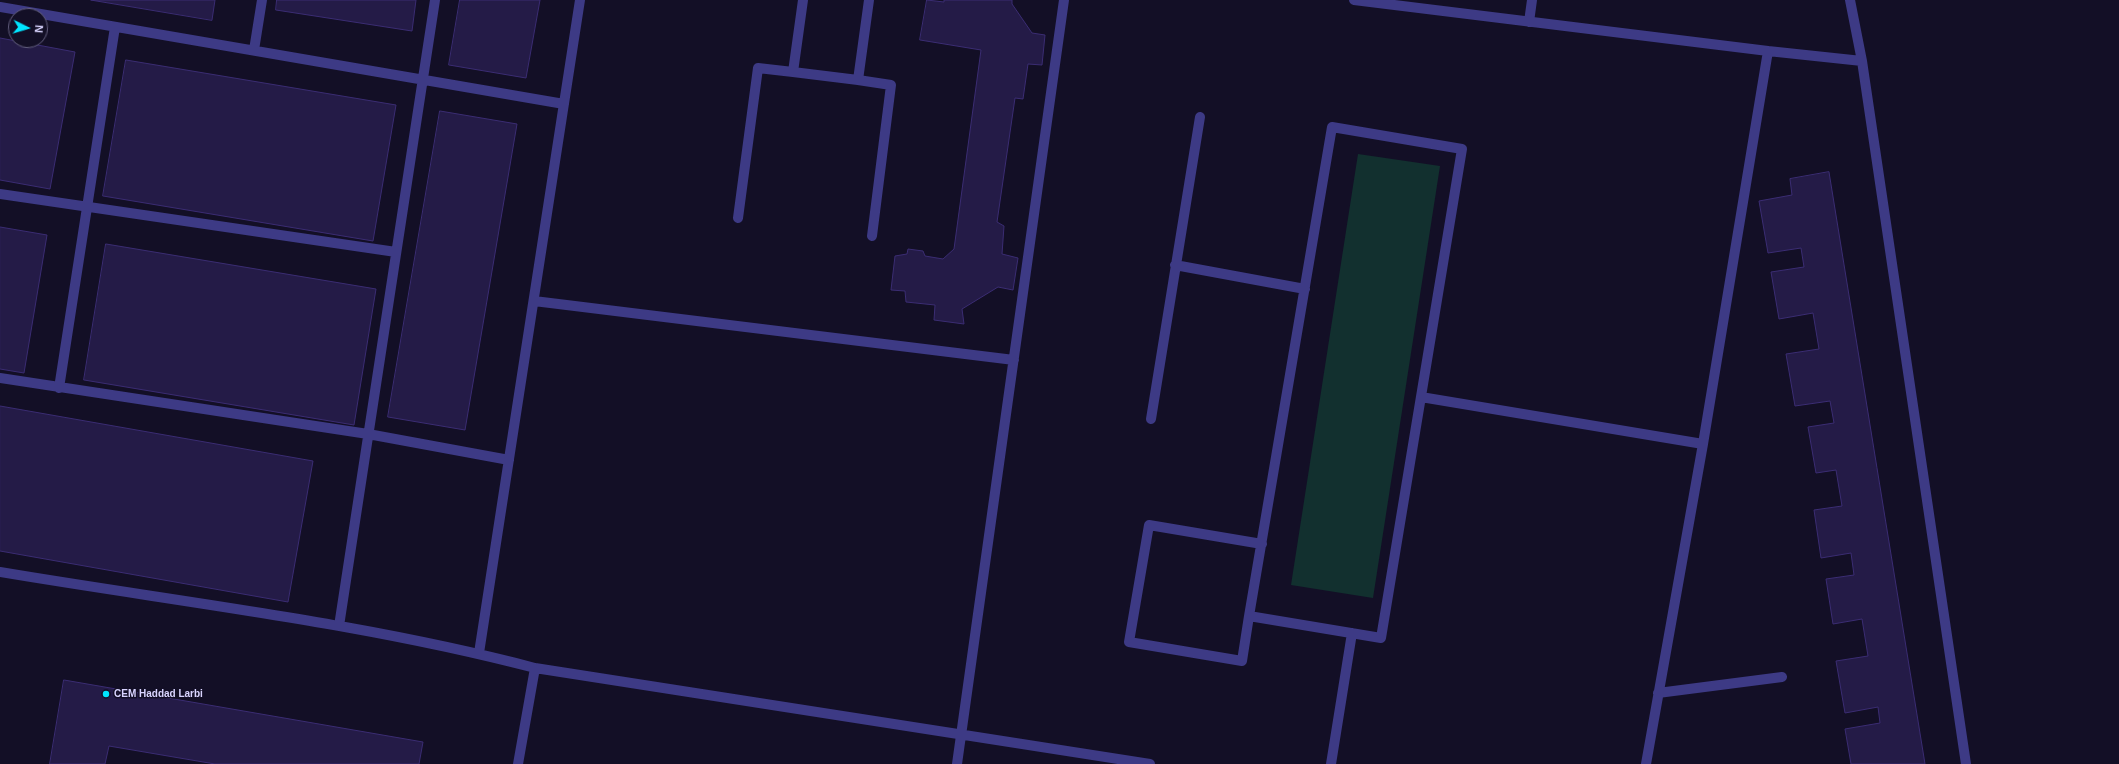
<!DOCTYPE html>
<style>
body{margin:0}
#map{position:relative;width:2119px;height:764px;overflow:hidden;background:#130f26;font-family:Helvetica,sans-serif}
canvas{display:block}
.north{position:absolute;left:8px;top:8px;width:40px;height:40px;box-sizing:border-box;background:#130f26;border:1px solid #625e7d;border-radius:50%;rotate:95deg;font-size:11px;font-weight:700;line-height:16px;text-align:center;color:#d9d4ff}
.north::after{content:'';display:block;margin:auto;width:14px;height:18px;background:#00e5ff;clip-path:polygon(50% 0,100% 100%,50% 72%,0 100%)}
</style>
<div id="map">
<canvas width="2119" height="764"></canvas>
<div class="north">N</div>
</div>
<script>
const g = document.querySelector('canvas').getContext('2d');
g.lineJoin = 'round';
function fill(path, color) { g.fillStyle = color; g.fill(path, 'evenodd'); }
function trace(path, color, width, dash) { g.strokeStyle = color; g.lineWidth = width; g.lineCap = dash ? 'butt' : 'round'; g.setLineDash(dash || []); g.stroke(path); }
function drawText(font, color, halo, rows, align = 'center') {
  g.font = font + ' Helvetica,sans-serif'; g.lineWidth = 3; g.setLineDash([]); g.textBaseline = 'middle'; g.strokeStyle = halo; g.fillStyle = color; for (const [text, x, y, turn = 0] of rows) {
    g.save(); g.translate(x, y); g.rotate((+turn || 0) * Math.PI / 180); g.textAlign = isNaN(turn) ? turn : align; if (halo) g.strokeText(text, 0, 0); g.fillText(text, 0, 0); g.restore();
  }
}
const green = new Path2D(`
 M1358,154L1440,166L1373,598L1291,585Z`);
const building = new Path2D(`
 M91,0H215L212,20Z
 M277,0H416L412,31L276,10Z
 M460,0H540L526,78L449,65Z
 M927,0L944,2V0H1012V4L1032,33L1045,35L1042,65L1028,64L1023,99L1015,98L997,222L1004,226L1002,254L1018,258L1013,290L998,287L962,309L964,324L934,320L935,305L906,302L905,291L891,290L895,256L907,254L908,249L923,251L925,256L943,259L954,249L981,50L920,40Z
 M0,38L75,52L50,189L0,180Z
 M126,60L396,105L373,241L103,196Z
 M440,111L517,124L465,430L388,417Z
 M1829,172L1925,764H1851L1845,729L1880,723L1878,707L1845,713L1836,661L1868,656L1862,619L1833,624L1826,579L1854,575L1851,553L1821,558L1814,510L1842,506L1836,470L1816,473L1808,427L1834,423L1830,401L1795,406L1786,354L1819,349L1813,313L1779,319L1771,272L1804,267L1801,248L1768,253L1759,201L1792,195L1790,179Z
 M0,227L47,235L24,373L0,369Z
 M106,244L376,289L354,425L84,380Z
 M0,406L313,461L288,602L0,551Z
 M64,680L423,742L419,764H215L109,746L105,764H50Z`);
const minor = new Path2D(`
 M869,0L858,80L891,85L872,236
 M1354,0L1768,51L1862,61
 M1850,0L1862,61L1966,764
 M0,7L564,104
 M1529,22L1532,0
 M254,50L262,0
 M793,72L858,80
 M1332,127L1462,149L1381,638L1249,616Z
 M0,194L396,252
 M738,218L758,68L793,72L803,0
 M1175,265L1305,289
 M534,301L1014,360
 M0,378L368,434L509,460
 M59,388L115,27
 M1421,397L1703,444
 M1151,419L1200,117
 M0,572C178,602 359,622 535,668L1150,764
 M1249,616L1242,661L1129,642L1149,525L1262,544
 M339,626L435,0
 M479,653L580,0
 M1658,693L1782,677
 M518,764L535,668
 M957,764L1064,0
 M1331,764L1352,633
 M1646,764L1703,444L1768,51`);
const markers = [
 [106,694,4,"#00e5ff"]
];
const poiNames = [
 ["CEM Haddad Larbi",114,694]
];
fill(green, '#12302f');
fill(building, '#241b47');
trace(building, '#3b2d73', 1);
trace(minor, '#3d3a85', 10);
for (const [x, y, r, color] of markers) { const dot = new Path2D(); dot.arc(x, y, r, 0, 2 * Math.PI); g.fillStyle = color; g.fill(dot); trace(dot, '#130f26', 1.5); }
drawText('bold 10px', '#d9d4ff', '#130f26', poiNames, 'left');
</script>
